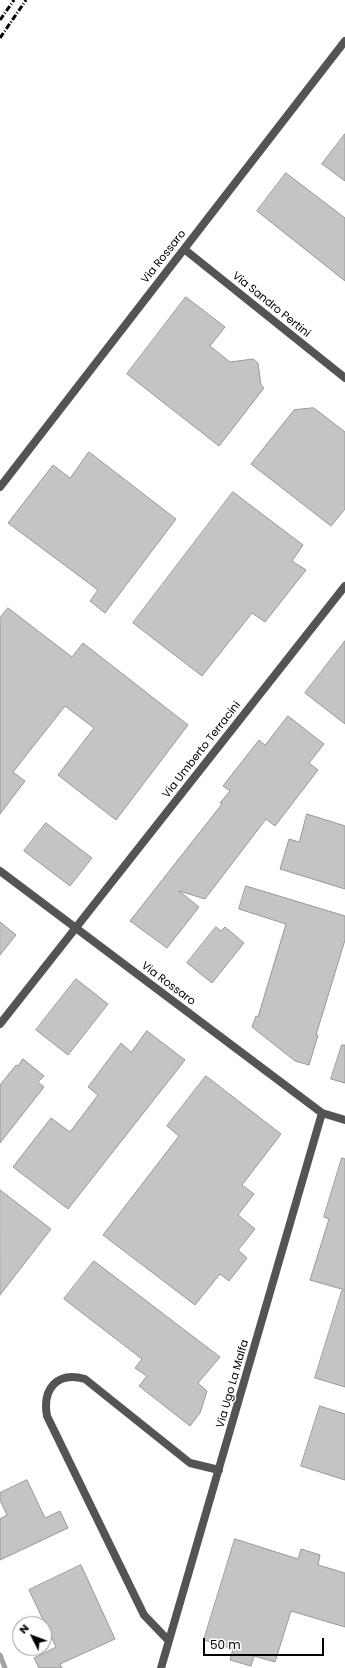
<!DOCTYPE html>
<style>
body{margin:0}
#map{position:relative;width:345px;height:1668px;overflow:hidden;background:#fff;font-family:Poppins,sans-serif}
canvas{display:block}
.north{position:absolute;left:12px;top:1616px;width:40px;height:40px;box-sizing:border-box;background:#fff;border:1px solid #999;border-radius:50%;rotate:312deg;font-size:11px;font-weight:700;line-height:16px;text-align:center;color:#000}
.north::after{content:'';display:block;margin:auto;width:14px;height:18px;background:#000;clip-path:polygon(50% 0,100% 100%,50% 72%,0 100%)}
.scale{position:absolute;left:203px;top:1638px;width:121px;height:18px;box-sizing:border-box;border:2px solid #000;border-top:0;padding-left:5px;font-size:12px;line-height:14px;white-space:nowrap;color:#000;-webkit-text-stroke:3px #fff;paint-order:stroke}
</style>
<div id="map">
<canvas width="345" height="1668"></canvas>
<div class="north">N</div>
<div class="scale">50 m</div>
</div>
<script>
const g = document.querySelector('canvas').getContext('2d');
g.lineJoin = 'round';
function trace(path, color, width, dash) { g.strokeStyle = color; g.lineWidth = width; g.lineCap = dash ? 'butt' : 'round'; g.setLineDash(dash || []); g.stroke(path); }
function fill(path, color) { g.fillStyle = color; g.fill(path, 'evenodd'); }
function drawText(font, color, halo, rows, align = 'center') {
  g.font = font + ' Poppins,sans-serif'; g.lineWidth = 3; g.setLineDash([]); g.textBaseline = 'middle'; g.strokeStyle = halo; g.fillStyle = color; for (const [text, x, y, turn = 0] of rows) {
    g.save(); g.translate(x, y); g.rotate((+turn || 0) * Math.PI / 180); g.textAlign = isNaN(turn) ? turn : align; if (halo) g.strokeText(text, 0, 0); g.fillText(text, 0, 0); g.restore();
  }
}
const stream = new Path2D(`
 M0,1655L5,1668`);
const building = new Path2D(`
 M345,134V181L322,164Z
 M286,173L345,218V281L257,211Z
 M186,297L225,327L210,346L230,362L253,359L258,363L261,385L264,388L219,446L127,374Z
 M314,408L345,432V509L331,526L251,464L294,410Z
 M89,452L176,519L105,613L90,601L98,590L8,523L53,465L70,478Z
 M233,492L303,545L292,561L306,570L265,622L252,613L202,676L133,623Z
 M8,608L72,657L83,643L188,725L116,820L58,775L94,728L65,706L13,772L25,781L0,814V618Z
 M345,641V724L305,693Z
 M288,716L324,744L309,763L318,770L275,826L266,819L205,899L179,891L199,907L167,948L130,921L222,804L220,803L230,791L223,786L259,740L265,745Z
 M307,814L345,826V889L280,869L289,839L299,842Z
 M46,823L92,858L70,886L24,851Z
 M246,886L345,916V940L316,1035H318L309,1065L295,1061L252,1027L256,1016L258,1017L286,924L239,909Z
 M0,922L16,935L0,955Z
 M216,927L221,931L225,927L244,943L212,983L187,963Z
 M76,979L108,1004L68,1055L36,1030Z
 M147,1031L185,1060L68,1209L13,1167L51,1118L70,1132L98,1095L88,1087L121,1043L131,1052Z
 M342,1045H345V1083L331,1079Z
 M23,1059L44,1076L38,1082L44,1087L0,1143V1085L16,1065L18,1066Z
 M206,1076L281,1134L242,1185L254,1194L238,1215L255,1229L238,1250L247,1258L229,1281L220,1274L195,1305L103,1235L179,1136L167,1126Z
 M342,1158L345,1159V1290L310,1280L329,1219L324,1217Z
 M0,1190L51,1229L0,1295Z
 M94,1261L220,1357L198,1383L207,1391L200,1413L190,1426L139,1386L147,1376L135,1368L142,1359L64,1299Z
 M342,1291H345V1387L315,1378Z
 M320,1406L345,1414V1480L301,1466Z
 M27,1480L45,1518L60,1511L68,1528L0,1560V1519L7,1515L0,1500V1493Z
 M235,1539L298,1559L301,1549L320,1555L318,1565L345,1573V1627L291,1611L275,1662L254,1656L251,1666L230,1660L233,1649L204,1640Z
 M81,1565L115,1639L60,1664L62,1668H39L34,1658L56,1647L29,1590Z`);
const street = new Path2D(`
 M184,249L345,378
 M0,487L345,41
 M0,871L322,1113L345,1120
 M0,1024L345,586
 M168,1640L144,1615L47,1416C42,1389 57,1371 85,1379L190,1463L219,1470
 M161,1668L322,1113`);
const rail = new Path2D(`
 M0,20L14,0
 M0,38L26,0`);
const streetNames = [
 ["Via Rossaro",164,257,-52],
 ["Via Sandro Pertini",271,305,39],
 ["Via Umberto Terracini",202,750,-52],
 ["Via Rossaro",168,984,37],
 ["Via Ugo La Malfa",233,1384,-74]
];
trace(stream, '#a2a2a2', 5);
fill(building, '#c4c4c4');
trace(building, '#989898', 1);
trace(street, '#545454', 8);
trace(rail, '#000', 3, [6, 2, 1, 2]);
drawText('11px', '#000', '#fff', streetNames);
</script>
